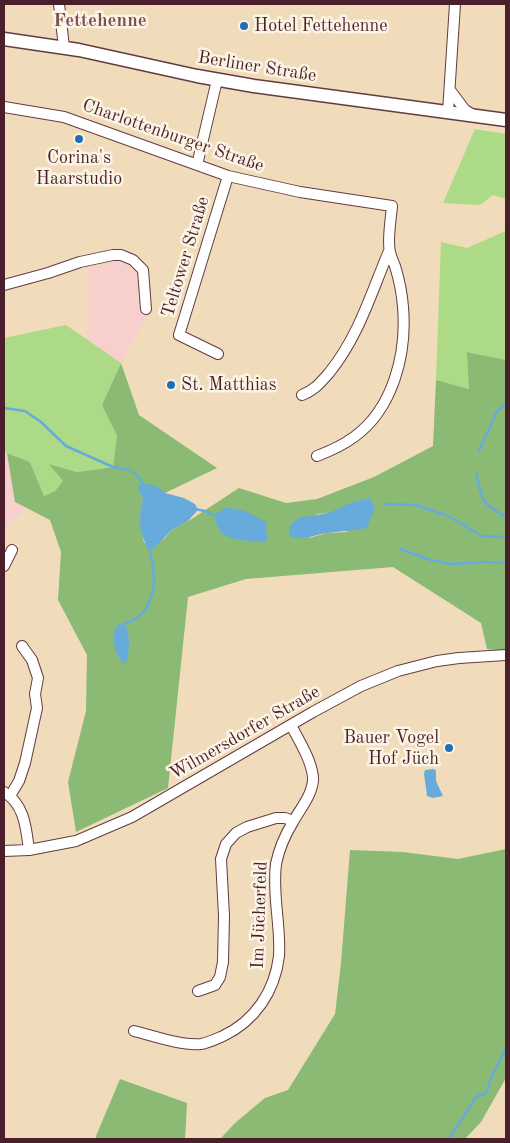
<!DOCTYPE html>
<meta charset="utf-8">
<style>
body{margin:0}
#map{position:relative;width:510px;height:1143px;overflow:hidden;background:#f0dcbb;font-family:"Old Standard TT",serif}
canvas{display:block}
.frame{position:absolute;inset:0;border:5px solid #4a1f2b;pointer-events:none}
</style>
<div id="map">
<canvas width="510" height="1143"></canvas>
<div class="frame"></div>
</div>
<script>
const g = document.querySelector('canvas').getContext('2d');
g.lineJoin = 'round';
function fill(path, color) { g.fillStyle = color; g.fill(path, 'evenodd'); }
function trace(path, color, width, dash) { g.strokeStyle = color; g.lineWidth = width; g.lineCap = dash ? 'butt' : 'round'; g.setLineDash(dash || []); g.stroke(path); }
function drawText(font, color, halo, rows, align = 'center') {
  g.font = font + ' "Old Standard TT",serif'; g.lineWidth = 5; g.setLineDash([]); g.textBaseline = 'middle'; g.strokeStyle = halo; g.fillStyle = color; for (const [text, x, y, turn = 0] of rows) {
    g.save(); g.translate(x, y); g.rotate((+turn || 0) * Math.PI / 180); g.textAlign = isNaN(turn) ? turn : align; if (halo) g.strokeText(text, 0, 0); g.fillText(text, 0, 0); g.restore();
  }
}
const built = new Path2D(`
 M113,262H125L137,270L142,282L147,316L121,363L87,341L88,268Z
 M4,452L7,453L15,501L27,508L4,529Z`);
const green = new Path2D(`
 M475,129L506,134V199L493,195L480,205L443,203Z
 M506,231V360L468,352L469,389L436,380L441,242L467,248Z
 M66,325L121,363L102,405L117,436L113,467L77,472L50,464L63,481L55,491L44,496L30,462L4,452V338Z`);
const forest = new Path2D(`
 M467,352L506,360V651L487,649L481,623L393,567L246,579L188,597L168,788L76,832L68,782L86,711L87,655L58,600L61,552L50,520L15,502L7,453L30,462L44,496L55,491L63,481L49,464L77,472L113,467L117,436L102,405L121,363L139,415L217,468L165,493L143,497C139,513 141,528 144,543L164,539L173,529L187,522L239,488L286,503L317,499L374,477L433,446L436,380L469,389ZM330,513L348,532L327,533L309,538L317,514Z
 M506,849V1078L481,1122L465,1139H212H220L235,1123L265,1098L288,1090L335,1014L341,963L350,850L403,852L458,859Z
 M120,1079L187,1103L185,1139H96V1136Z`);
const water = new Path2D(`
 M142,483L156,486L165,493L184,498L195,504L198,510L187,522L173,529L150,552C139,536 138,516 143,497L137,488Z
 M370,498L375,507L367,528C352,531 342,531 328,533C315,534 303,542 290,536L289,526L299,518L329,513L353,502Z
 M226,507L245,511L266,522L267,541C256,542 232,541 223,534C217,530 216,522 215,515Z
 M124,624C131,632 130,656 125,664C114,656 111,637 117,625Z
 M434,769L436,771V781L443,796L433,798L427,796L424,774L425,770Z`);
const stream = new Path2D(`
 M4,408L25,411L41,422L66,446L113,467L129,470
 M479,451L497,411L506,404
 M132,472L135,473L144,485
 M476,473C483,502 480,502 506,517
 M384,504L416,505L446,515L482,536L506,537
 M195,509L205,511L216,516
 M400,549L430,560L453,564L484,562L506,563
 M124,624C156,614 158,580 150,552
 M449,1139L476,1097L485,1093L488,1089L490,1080L506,1048`);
const minor = new Path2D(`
 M59,4L64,47
 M450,90L465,110L475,116
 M4,107L64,117L228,176L300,192L392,206C391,219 387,240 390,252C391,257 393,261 395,266C399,279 402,293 403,307C407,354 393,409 354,437C342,446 330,451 317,456
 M448,112L455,4
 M197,165L217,80
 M4,285L48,273L80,262L113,255H121L133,260L143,270L146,309
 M218,354L179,335L228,176
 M302,395C315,390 320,383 329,373C359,336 371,293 389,251
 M4,566L12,550
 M4,792C25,805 26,828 29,850
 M10,796L19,781L25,763L37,708L35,694L38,678L32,660L22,646
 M4,851L29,850L76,841L132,817L313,712L361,686L398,671L437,661L459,658L506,655
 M198,991L215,985L220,977L223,962L224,916L221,859L226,844L236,833L247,827L276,818H285L293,821
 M134,1031C154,1036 181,1046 201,1044C208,1043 216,1039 223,1036C255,1021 275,991 279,956C281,926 272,894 276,864C279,849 285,835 293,822C300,809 314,793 313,777C311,759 299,741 291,725`);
const major = new Path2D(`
 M4,39L79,50L197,76L254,86L506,120`);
const markers = [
 [244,26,5,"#1f6fb2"],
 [79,139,5,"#1f6fb2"],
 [171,385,5,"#1f6fb2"],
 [449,748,5,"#1f6fb2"]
];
const poiNames = [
 ["Hotel Fettehenne",254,26],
 ["Corina's",79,158,"center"],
 ["Haarstudio",79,179,"center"],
 ["St. Matthias",181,385],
 ["Bauer Vogel",439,738,"right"],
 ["Hof Jüch",439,759,"right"]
];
const streetNames = [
 ["Berliner Straße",257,67,9],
 ["Charlottenburger Straße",173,136,19],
 ["Teltower Straße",186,257,-73],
 ["Wilmersdorfer Straße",245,733,-30],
 ["Im Jücherfeld",260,915,-88]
];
const neighbourhoodNames = [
 ["Fettehenne",100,21]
];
fill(built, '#f7d0ce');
fill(green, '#adda87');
fill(forest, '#8aba74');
fill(water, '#66abdb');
trace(stream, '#66abdb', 2.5);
trace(minor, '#633b41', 12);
trace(major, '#633b41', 15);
trace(minor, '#fff', 10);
trace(major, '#fff', 12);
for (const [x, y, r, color] of markers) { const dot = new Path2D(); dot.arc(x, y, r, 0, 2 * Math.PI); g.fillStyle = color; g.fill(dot); trace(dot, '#fcf5e5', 2); }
drawText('18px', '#4a1f2b', '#fcf5e5', poiNames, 'left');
drawText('18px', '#4a1f2b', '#fcf5e5', streetNames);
drawText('bold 19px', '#814e53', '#fcf5e5', neighbourhoodNames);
</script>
